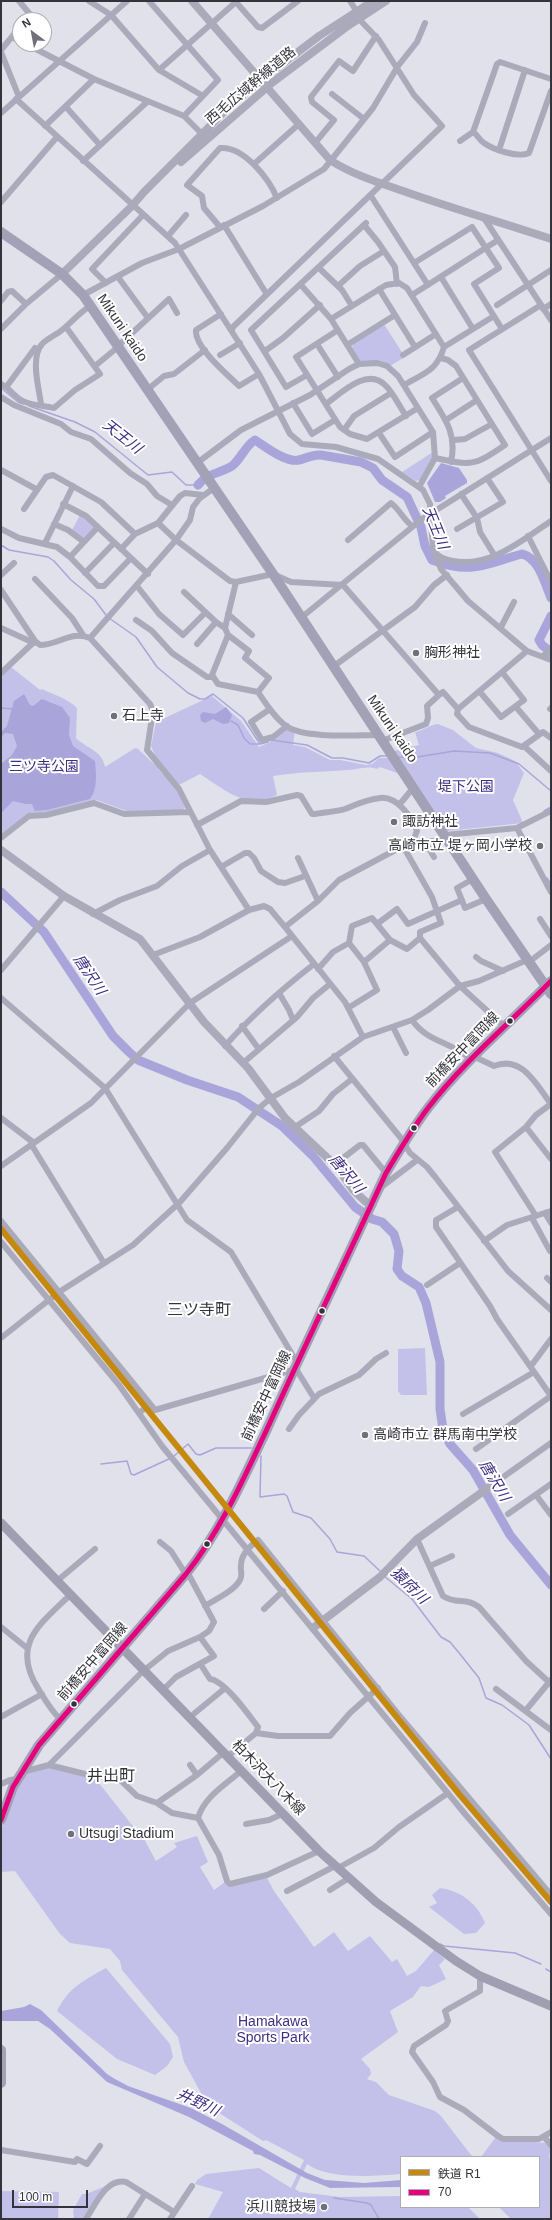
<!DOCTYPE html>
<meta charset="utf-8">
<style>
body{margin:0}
#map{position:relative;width:552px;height:2220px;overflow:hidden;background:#e1e1eb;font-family:Arial,"Noto Sans JP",sans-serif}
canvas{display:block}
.frame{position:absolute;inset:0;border:2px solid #34333b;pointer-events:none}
.legend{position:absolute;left:400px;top:2156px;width:140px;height:52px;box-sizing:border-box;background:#fff;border:1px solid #aeadb1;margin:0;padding:5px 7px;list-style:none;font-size:12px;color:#34333b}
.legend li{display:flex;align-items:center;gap:8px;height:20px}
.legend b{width:20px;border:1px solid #aeadb1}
.north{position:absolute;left:12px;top:12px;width:40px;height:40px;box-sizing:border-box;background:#fff;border:1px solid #aeadb1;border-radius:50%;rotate:328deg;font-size:11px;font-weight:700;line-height:16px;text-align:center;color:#34333b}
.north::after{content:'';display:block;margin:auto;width:14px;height:18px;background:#717079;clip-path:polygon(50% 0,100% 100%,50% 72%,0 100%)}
.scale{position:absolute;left:12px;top:2190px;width:76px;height:18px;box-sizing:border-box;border:2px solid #34333b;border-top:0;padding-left:5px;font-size:12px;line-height:14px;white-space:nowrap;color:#34333b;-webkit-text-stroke:3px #fff;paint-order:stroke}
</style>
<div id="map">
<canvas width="552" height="2220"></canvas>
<div class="frame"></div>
<ul class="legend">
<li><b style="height:5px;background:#c6890f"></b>鉄道 R1</li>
<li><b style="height:5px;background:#e5007d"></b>70</li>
</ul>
<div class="north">N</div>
<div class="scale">100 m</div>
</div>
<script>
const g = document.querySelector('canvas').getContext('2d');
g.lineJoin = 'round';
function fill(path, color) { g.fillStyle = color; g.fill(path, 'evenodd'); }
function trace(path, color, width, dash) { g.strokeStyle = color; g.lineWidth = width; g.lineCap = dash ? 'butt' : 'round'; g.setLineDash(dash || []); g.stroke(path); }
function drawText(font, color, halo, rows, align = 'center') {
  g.font = font + ' Arial,"Noto Sans JP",sans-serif'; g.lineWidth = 4; g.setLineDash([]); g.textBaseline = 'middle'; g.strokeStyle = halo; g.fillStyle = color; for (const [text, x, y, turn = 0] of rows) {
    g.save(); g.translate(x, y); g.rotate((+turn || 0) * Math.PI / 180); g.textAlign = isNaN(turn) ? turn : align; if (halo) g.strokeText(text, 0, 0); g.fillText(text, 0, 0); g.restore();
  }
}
const green = new Path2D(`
 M384,324L405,357L390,366L360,362L352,348L353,344Z
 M433,452L432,460L420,480L416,481L402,472Z
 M80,515L94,526V528L84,539L72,530Z
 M1,667L6,671L11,667L40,690L42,689C54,695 67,698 77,708L76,738C87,749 102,750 105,767L135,748L138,749L154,764L157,760L151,746L156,722L212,696L241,721L259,747L270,742L287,727L295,731L293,745L305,747L330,760H340L366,765L372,764L379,758H389L400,774L380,767L377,769C366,765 357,770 347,770C322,772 297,772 273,776L277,795C246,810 225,790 200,774L179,785L162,765L158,769L177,789L185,808L181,811L129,812L97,800L47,812L30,814L1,836Z
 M438,724L453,730L476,748L498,753L515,761L524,773L513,800L523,823L447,831L393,751L419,745L415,732C423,731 429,725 438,724Z
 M425,1348L427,1395H401L398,1391V1349Z
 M48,1767L91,1777L99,1783L139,1834L143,1837L156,1861L177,1847L174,1843L197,1836L208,1862L200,1867L214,1890L225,1882L267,1878L274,1891L314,1947L334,1932L348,1951L370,1936L392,1962L397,1959L407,1976L416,1971L434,1950L445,1959L439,1965L446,1979L429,1987L421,1986L413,1997L390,2011L398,2032L361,2059L370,2069L371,2074L367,2079L376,2082L389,2095L435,2111L441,2116L471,2155L476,2157H401V2174C375,2176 329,2180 307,2164L295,2189L300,2192L340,2197L401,2196V2207H468L480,2219H208L223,2192L195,2184L197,2180L206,2174L259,2168L291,2188L304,2160L266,2140L263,2141L213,2109L206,2102L184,2062L178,2037L122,1970L120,1961L110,1949L70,1943L60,1934L15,1871L1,1872V1830L12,1797L25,1774Z
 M440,1888C461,1891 477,1903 485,1923L476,1933L464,1934L429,1907L437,1903L432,1895Z
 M106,1968L170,2044L173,2057L167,2066L155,2075L117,2059L57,2011C69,1987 83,1981 106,1968Z
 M495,2138L545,2143L551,2148L549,2157L551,2160V2219H511L499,2207H539V2157H481Z
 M106,2186L84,2219H74L73,2210L82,2194H86Z
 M1,2191L59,2192L58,2219H1Z`);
const water = new Path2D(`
 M441,463L459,468L467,480V483L445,496L446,498L440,502H435L427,483Z
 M24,694L30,705L33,706L42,699L62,707L70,718L69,735L73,746L95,761C96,773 98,789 90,799L47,810L35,811L32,804H25L13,801L1,813V764L12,755L17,746L13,734L5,733L1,737V732L7,726L14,701Z
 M226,707L232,715L229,723L223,724L213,719L205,723L201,721L200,715L203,712L215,714Z
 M30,2004L41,2010L107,2074L115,2079L128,2086L191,2108L222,2124L307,2173L325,2180L339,2181L364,2183L401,2180V2187L330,2188L305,2178L260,2155L254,2154L253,2151L189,2117L107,2082L50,2029L38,2021H1V2011L24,2007Z`);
const stream = new Path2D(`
 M1,388L18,402L23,404
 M29,406L75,422L95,432L148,475L172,472L186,485H198
 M1,545L9,550L48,557L54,561L71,580L94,599L106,615
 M109,618L136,637L157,667L188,693L200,699H205L213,694L243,718L260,744L268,742
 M1,708L13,709
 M231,721L238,725L244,738L250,744H260
 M271,740L307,745L332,758H343L369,763L380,756H388
 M398,757L411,758L454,751L490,753L519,764L551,791
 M544,811L551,807
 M547,878L551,884
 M174,1456L188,1444L196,1454L200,1455L216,1448H252
 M261,1456L260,1497L284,1494L287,1496L293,1512L311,1518L330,1539L337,1552L364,1556L380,1571
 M101,1464L127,1461L131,1474L134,1475L171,1458
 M384,1576L412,1599L441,1637L450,1642L460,1654L479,1678L486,1698L502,1705L529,1725L551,1759
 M440,1944L444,1946L515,1953L541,1964
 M546,1969L551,1972
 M334,2198L367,2203L371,2205L379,2219`);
const river = new Path2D(`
 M198,485C206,474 221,473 232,466C241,459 245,446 255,440C266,447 286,463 299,460C307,458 313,454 321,455L361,462L373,468L382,480L407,497L421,527L425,546L432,560C472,575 485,564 522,554C539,558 545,584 551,598
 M551,616L539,640L542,645L551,652
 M1,892L44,932L113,1036L129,1052L138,1060L187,1080L238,1097L282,1126L313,1156L355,1207L372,1219L382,1222L394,1234L399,1251L397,1269L402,1276L419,1287L426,1303L440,1362V1409L443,1429L450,1444L473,1470L510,1535L551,1585`);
const minor = new Path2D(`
 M19,1L29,13L26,20
 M89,1L111,15L159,70L237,1
 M149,1L218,80L184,116
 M235,1L258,27L262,28L298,1
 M350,1L357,12
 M12,37L20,41
 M26,44L94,79L184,116L205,137
 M1,50L20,27
 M1,52L19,97
 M159,70L203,96
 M332,94L364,119
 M16,99L175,243L259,374L290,434L302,444L336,447L378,459L423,490L430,504L433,550L441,569L468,601L527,651
 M66,107L100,145
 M1,113L127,1
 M45,126L94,79
 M473,132C478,135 479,140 484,143C494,150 518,158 529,153L551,91
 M460,141L473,132L497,64L500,62L551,79
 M315,143L334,120L312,102L311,97L339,61L353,71L376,36
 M499,150L525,70
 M83,161L147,102
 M254,164L299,124
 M371,196L428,285
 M1,202L57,137
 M484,218L551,320
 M224,225L266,293
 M364,225L378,242L395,267L397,284
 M220,227L204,208L202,196L187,185L220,148C244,146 269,179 277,198
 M168,236L186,215
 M414,263L472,227L499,268L474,284L502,329
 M319,268L342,290L352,306
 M118,277L148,318
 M441,277L473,329
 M106,283L92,269L143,215
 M301,285L331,319L359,364
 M338,286L360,266L384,251
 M379,289L415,347
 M83,295L142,263L179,249L263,206L324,169L373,108L398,66L417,42L425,23
 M412,295L498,240
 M1,301L8,292L12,291L26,304
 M497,305L551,270
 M541,305L469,350L551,481
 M543,309L551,304
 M221,314L196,330C194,347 228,375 239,386L259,374
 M331,319L386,285L399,283L407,288L444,347C437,371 424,373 404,385
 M1,329L26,304L62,274
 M232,330L233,327L442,126L414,95L379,40L359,19
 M338,330L296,357L340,427L350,434L367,439L418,408
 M317,344L338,377
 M347,345L395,315
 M118,346L169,299L177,313
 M444,347L494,316
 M265,351L283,338L320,305
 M220,355L240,343
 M403,355L436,334
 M95,366L118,347
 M307,375L286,387L251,330L366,223
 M1,384C10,388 14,397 23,401C30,405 45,406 54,408L75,390L100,374L66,327
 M7,386L35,348L38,350
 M147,390L164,376L174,374L205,350
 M1,397L14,405L61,424L71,432L91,439L130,473L147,484L157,496L172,505
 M293,403L312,434L335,420
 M41,404C39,388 30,358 42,344C48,338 56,335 62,330C72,322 79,313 90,306
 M326,404C341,393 367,367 385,385C393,392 399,406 406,416
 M446,420L477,400
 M344,430L354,416L391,393
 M379,433L395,457L433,432
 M454,440L465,439L492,424
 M435,458C472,466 474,466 505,445L456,366L448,360L441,358
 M451,462C457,435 446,420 432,398L463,378
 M197,463L241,430L310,395L349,369L359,364L377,363L387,366L398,376L433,432L435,458L419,487
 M1,470L36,489
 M461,494L477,518L480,532L495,556
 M63,504L86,516L148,574
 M24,509L46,477L53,475L101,502L135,534
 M158,523L176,540L230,581L236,582L273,574L291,582L343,585L439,695L443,692L458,709L527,651L551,660
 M54,524L68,530L84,542
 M1,529L19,538L57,547L70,557L98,586H104L130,559
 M457,529L503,502L487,478
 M528,536L551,582
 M348,540L391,503C400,510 403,519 412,526
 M45,543L73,486
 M121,549L135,534L158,523L180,496L185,493L203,495
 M435,552C439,558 446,560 453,561C490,568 522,540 551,521
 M70,557L98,527
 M85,573L114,543
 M1,575L14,563
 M35,579L72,618L83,635
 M236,582L225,628L228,635L212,675L218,684L258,692C266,704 275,718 286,726C305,739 356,735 379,735
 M137,586L159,614L183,635L205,613
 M1,590L35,641L40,645C58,645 72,630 90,638L150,704L153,711L147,750L179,789L210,850L249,910
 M184,592L216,622L225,628
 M228,614L252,635
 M302,617L422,519L551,438
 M136,620L152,631L172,653L207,677H213
 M501,627L514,602
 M1,628L34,643
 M228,635L249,651L245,658L269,678L258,692
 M90,638L176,540L190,520L193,507L200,498L214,488
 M197,644L216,622
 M543,656L551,649
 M334,666L415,607L434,585L447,575
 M1,673L35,641
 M480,692L501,717L524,700L502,672
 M516,707L539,734
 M270,709L251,722L262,740L273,737L287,726
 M458,709L457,714L469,727L522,747L543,732L551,738
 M550,709L551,708
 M382,741L426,724L428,718L427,706L439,695
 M524,746L551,771
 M399,805L414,787
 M197,825L241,801L266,802L297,795L301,796L312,814H315C324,812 336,812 345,809C357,804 368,799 380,798C397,796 412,817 417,831L413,841
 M517,828L551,892
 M445,835L517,828L551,811
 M1,838L29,816L46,815L94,803L124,814L189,812
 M425,842L434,857
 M298,858L318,901
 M221,867L245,853H249L254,858L261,871L278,882L285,883L305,876
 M473,879L457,888L465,908L486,899
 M93,914L120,900L157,886L182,866L210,850
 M540,919L551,936
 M377,924L397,909L408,924L462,900
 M285,927L318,901L339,880L403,846L413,841H449
 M420,938L460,986L505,1027
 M153,955L200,937L249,910L264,906L270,909L285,927L345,1002L363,1037
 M476,957L481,961L503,971
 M364,962L390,940
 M529,962L551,945
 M318,969L333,952L349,943L352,926L372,918L390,940L407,949L420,938V932L441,923L432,897L403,846
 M1,970L64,896
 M279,993L289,1010L293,1020
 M1,998L105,1088L187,1220L231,1252L298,1364
 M348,1008L377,990L364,962L349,943
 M412,1020C428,1043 451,1041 472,1060
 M242,1026L258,1048
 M393,1027L406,1053
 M225,1046C252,1015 282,989 314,964
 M334,1056L400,1137L410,1153L427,1167L436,1178L508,1271L551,1310
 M475,1057L494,1066C522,1055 536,1084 551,1104L536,1115L526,1127L495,1152L536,1216
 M243,1063L297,1017L313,998L330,984
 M1,1118L34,1143
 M295,1127L319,1111L333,1094L352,1079
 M526,1127L551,1159
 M31,1144L104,1263
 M334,1165L360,1145H363L386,1173
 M1,1166L91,1103L190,1003L292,936
 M380,1188L417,1160
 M458,1207L436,1220V1227L490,1306L497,1319L551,1396
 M545,1213L551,1223
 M532,1218L550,1251
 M1,1221L155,1410L296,1369L314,1398
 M484,1241L507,1225L551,1211
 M1,1242L119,1385L162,1446L465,1814L551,1914
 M547,1278L551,1282
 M427,1285L460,1263
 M1,1338L59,1292L133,1245L180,1202L227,1148L259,1108L271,1098L299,1082L363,1037L412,1020L428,1010L460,986L479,981L527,960
 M531,1366L551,1339
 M139,1413L150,1404
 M463,1414L534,1372
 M289,1429L299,1415L319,1394L359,1375L376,1359L386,1353
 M476,1449L551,1396
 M492,1485L551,1443
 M536,1495L551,1515
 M508,1514L551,1484
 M417,1539L443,1596C457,1605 466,1597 479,1607L526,1661L551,1684
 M160,1542L171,1551L185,1573
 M430,1566L452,1556
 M57,1581L95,1549
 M205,1606C216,1599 234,1591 240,1580C243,1575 240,1570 241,1565C241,1554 250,1546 258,1540L398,1714L551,1895
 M264,1609L283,1591
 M1,1627L27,1648
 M201,1665L210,1679C225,1681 248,1714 258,1727L256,1733L227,1757
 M496,1689L551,1730
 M163,1690L176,1677L214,1656L200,1637
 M526,1710L551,1680
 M1,1717L42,1694
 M190,1717L224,1689
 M61,1720C52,1712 45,1700 39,1690C10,1645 39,1625 70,1595
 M256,1733L278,1736H330L350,1713L378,1688
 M49,1765L142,1672L168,1651L200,1637L209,1631L214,1622L190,1577L186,1574
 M190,1765L197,1775
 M241,1771C225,1785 204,1797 198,1818L219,1855L227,1881L230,1884L267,1875L319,1851
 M22,1772L49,1765L89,1775L114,1774L137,1796L157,1803L172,1813L198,1818
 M1,1784L10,1780L17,1779
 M157,1803L197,1775L223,1753
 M246,1824L269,1820L282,1814
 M338,1868L374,1848L399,1827L448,1793
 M330,1890L349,1878
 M287,1891L335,1866
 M480,1976V1991L445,2011L448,2021L446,2025L414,2046L412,2052L433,2082L440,2097L464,2110L498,2136L503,2139H539L551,2132
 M544,2137L551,2145
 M1,2150L75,2162L77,2159L87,2164L100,2146
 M86,2219C96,2204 106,2178 126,2182L174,2212
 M129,2219L145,2194
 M170,2219L192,2186`);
const tertiary = new Path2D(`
 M192,1L330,160C353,175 380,183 406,192C454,209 503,223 551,239
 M181,162L273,82L345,28L386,1
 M62,274L132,206L144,192L231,105L261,80L319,36L373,1
 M1,850L64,896L140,939L204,1022L248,1068L285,1118L337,1167L353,1190L366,1202L373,1204
 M313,1628L380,1577L417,1539L492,1485`);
const secondary = new Path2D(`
 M1,1523L319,1851L376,1902L456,1961L480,1976L551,2006`);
const primary = new Path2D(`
 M1,232L62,274L83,295L273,574L486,899L551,994
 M1,1820L13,1787L39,1745L186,1574C221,1530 243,1480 267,1429C306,1343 347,1258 386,1173C399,1151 412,1129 428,1108C463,1062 510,1023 551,981
 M1,2050V2083`);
const bus1 = new Path2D(`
 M1,1820L13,1787L39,1745L186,1574C221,1530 243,1480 267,1429C306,1343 347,1258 386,1173C399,1151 412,1129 428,1108C463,1062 510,1023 551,981`);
const rail1 = new Path2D(`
 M1,1229L459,1794L551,1902`);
const markers = [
 [416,653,4,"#717079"],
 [114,716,4,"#717079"],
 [394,822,4,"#717079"],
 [540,846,4,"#717079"],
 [510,1021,3.5,"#34333b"],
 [414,1128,3.5,"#34333b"],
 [322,1311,3.5,"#34333b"],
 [365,1435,4,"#717079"],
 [207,1544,3.5,"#34333b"],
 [74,1704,3.5,"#34333b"],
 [71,1834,4,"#717079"],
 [324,2207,4,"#717079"]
];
const streetNames = [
 ["西毛広域幹線道路",251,86,-40],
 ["Mikuni kaido",122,328,56],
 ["Mikuni kaido",392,729,56],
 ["前橋安中富岡線",463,1050,-46],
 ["前橋安中富岡線",267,1396,-65],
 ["前橋安中富岡線",93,1662,-49],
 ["柏木沢大八木線",268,1778,46]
];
const poiNames = [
 ["胸形神社",424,653],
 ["石上寺",122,716],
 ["諏訪神社",402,822],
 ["高崎市立 堤ヶ岡小学校",532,846,"right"],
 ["高崎市立 群馬南中学校",373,1435],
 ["Utsugi Stadium",79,1834],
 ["浜川競技場",316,2207,"right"]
];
const parkNames = [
 ["三ツ寺公園",44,767],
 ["堤下公園",466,787],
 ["Hamakawa",273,2022],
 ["Sports Park",273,2038]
];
const waterNames = [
 ["天王川",122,437,38],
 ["天王川",435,528,68],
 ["唐沢川",89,975,56],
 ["唐沢川",346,1174,50],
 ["唐沢川",494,1481,59],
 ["猿府川",409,1586,44],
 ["井野川",198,2103,25]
];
const quarterNames = [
 ["三ツ寺町",199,1311],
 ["井出町",111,1777]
];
fill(green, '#c3c1e9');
fill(water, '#a9a5da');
trace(stream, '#a9a5da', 1.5);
trace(river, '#a9a5da', 9);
trace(minor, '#abaaba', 6);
trace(tertiary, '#abaaba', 8);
trace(secondary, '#a09fb2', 9);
trace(primary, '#a3a1b5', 10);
trace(bus1, '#e5007d', 5);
trace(rail1, '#c6890f', 6);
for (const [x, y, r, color] of markers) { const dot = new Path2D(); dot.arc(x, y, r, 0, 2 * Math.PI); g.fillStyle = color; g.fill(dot); trace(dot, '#fff', 1.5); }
drawText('14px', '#34333b', '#fff', streetNames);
drawText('14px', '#34333b', '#fff', poiNames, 'left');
drawText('14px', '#3e2e82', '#fff', parkNames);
drawText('italic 15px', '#3e2d82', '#fff', waterNames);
drawText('16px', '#34333b', '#fff', quarterNames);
</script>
